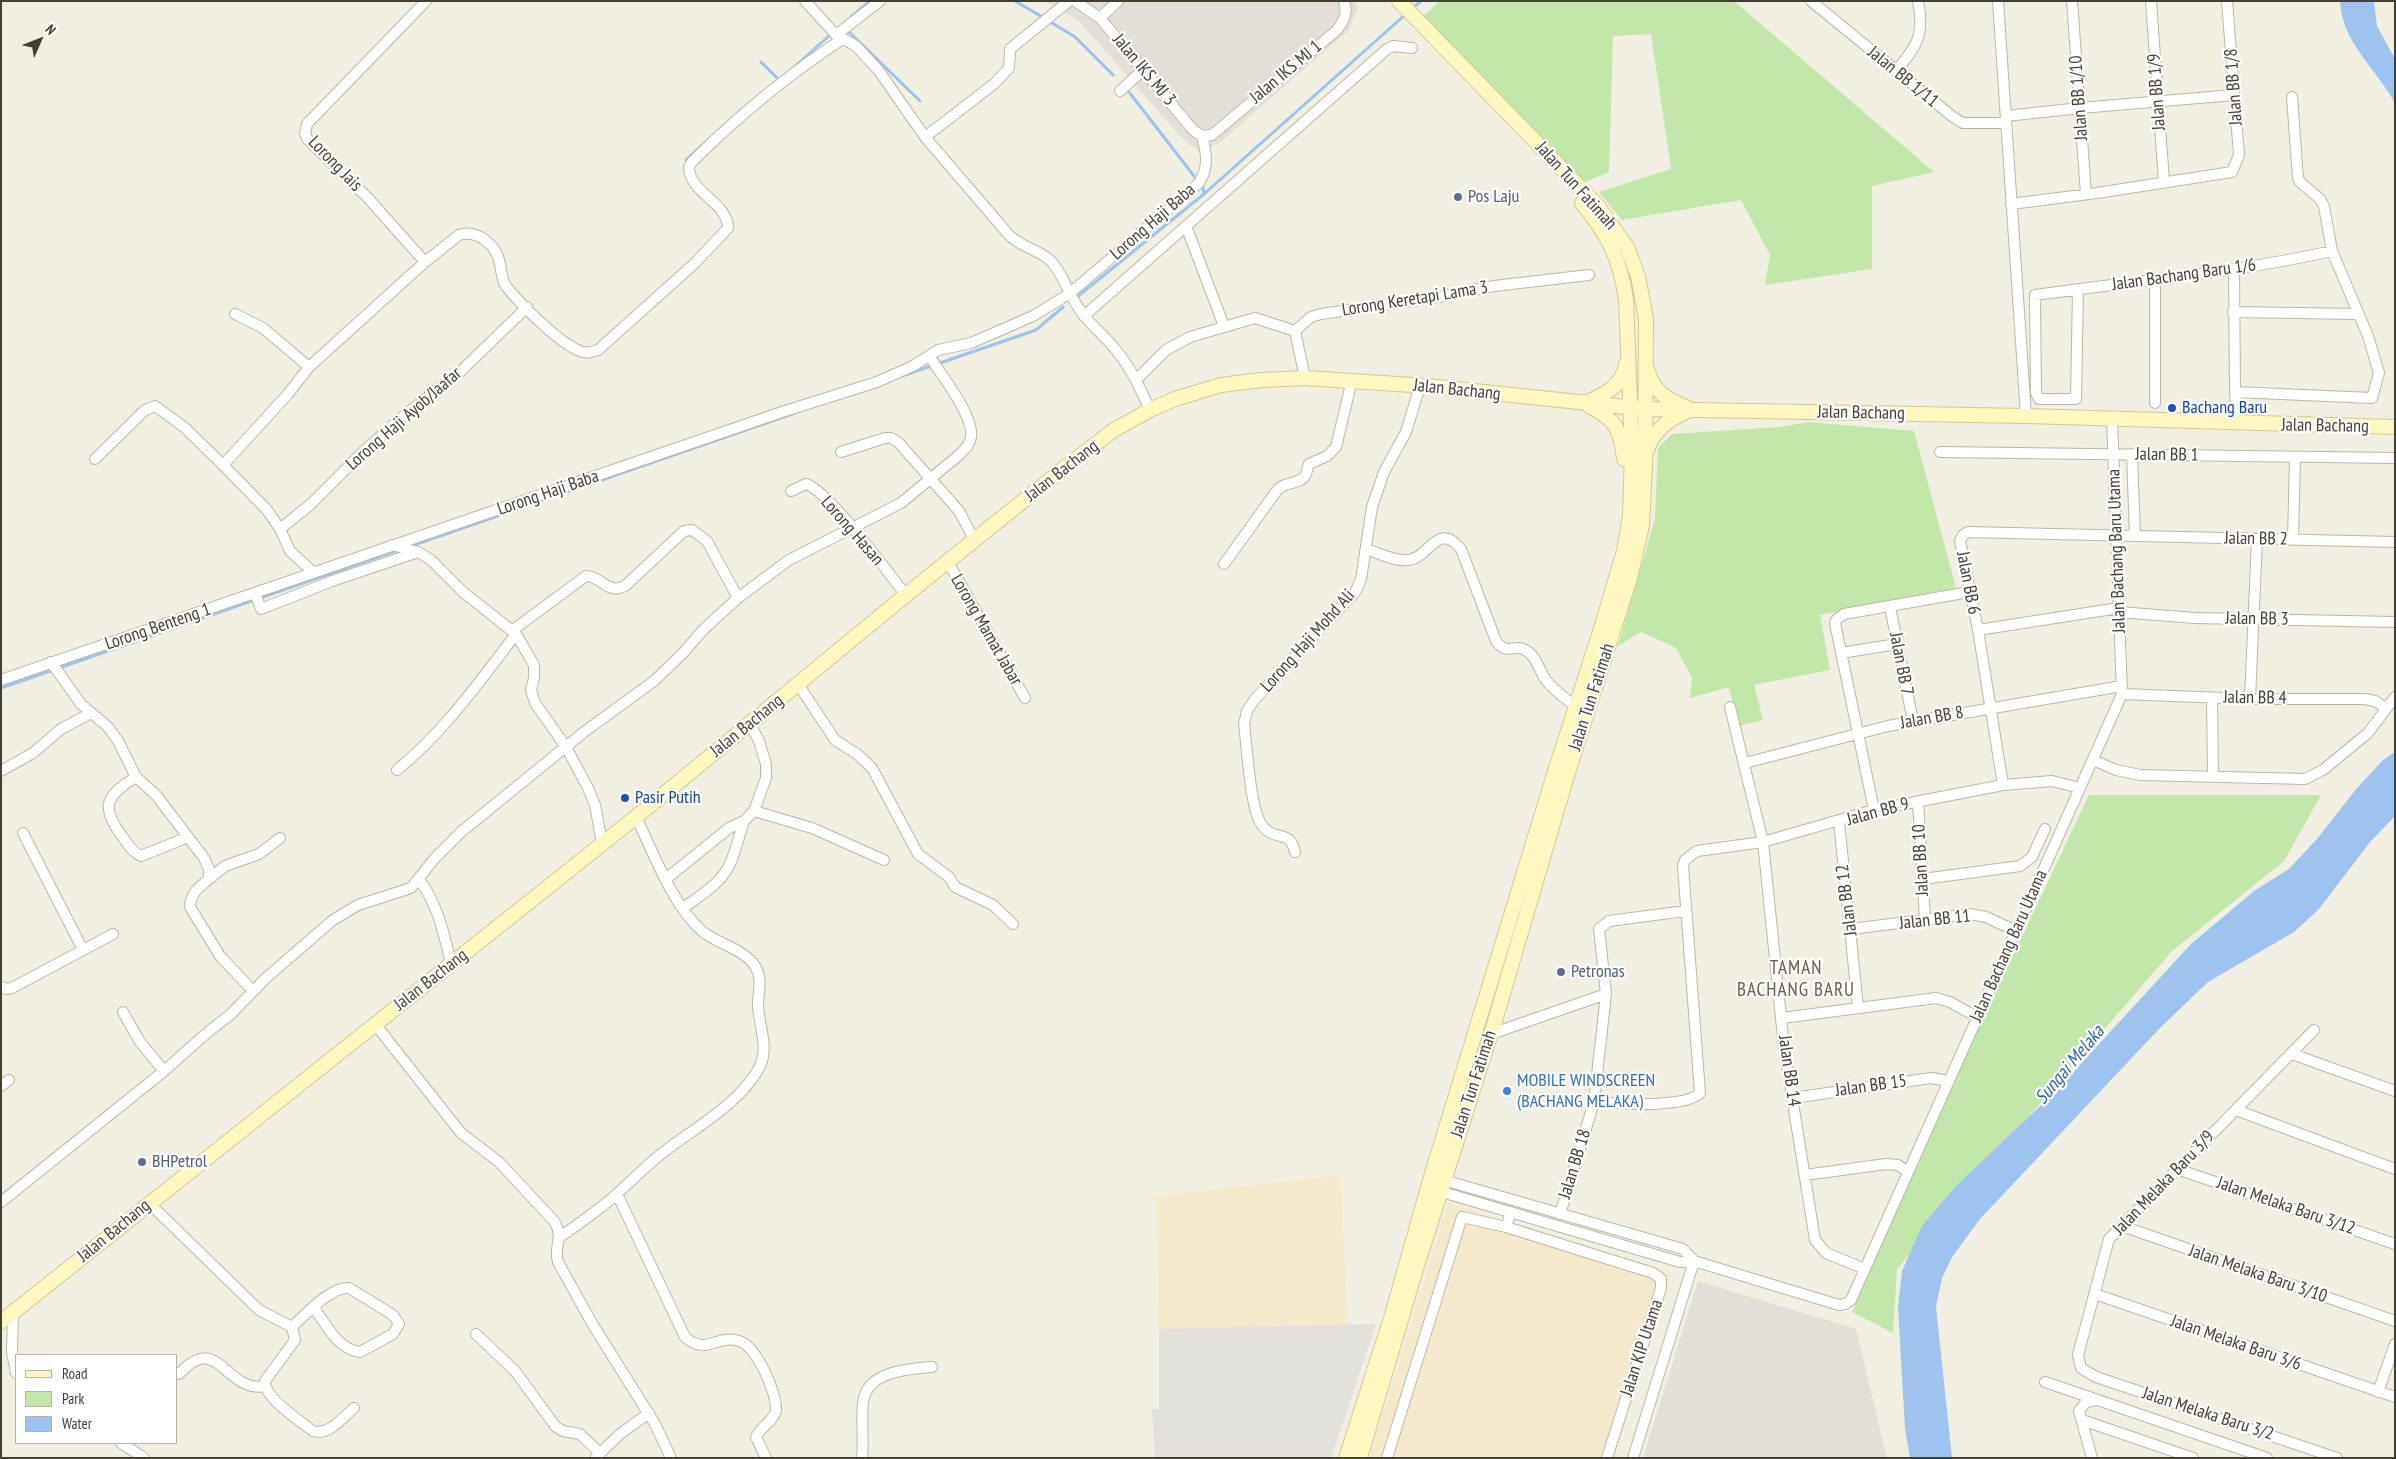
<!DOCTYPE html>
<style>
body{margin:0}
#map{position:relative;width:2396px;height:1459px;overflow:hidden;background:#f1efe2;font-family:"PT Sans Narrow",sans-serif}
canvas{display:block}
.frame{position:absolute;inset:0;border:2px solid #433f33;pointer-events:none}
.legend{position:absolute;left:15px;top:1354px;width:162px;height:90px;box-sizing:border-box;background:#fff;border:1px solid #b4b2ad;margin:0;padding:6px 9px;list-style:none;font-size:15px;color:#433f33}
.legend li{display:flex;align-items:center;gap:10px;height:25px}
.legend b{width:25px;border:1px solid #b4b2ad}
.north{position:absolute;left:15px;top:15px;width:50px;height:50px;-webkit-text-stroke:4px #fff;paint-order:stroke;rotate:46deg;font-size:14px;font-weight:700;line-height:20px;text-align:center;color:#433f33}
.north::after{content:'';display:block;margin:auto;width:18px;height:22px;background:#433f33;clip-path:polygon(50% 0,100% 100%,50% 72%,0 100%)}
</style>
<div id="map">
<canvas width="2396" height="1459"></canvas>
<div class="frame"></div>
<ul class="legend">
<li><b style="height:6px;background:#fef7bf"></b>Road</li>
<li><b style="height:14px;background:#c3e6ab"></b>Park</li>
<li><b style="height:14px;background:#9ec3ef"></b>Water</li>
</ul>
<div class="north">N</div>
</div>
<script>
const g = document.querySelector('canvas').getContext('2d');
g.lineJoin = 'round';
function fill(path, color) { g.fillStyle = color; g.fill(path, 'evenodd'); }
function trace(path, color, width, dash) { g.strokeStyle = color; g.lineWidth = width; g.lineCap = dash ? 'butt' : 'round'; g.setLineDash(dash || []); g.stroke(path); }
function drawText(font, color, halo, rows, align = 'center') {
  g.font = font + ' "PT Sans Narrow",sans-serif'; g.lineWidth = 4.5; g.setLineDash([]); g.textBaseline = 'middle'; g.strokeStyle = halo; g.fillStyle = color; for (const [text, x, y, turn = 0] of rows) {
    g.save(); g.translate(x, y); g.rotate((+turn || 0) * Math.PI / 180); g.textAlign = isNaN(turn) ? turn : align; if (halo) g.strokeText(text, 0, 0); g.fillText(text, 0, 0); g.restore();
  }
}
const commercial = new Path2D(`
 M1340,1175L1348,1325L1159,1329L1156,1196Z
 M1448,1203L1671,1272L1614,1458H1370Z`);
const industrial = new Path2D(`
 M1044,1H1354L1358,8L1349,30L1219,143L1199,152L1182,138L1078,20Z
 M1698,1281L1856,1329L1887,1458H1643Z`);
const green = new Path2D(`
 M1440,1H1734L1934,172L1872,186V269L1765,285L1770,255L1741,200L1622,220L1599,192L1671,169L1651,34L1613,36L1609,172L1585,182L1423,16Z
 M1808,422L1914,431L1956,588L1820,615L1830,670L1754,685L1763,720L1738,726L1729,687L1690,698L1692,678L1676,648L1641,632L1618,646L1655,519L1658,448L1672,434L1781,427Z
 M2089,795H2321L2284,861L2172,951L1897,1269L1893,1333L1852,1312L1916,1161Z`);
const parking = new Path2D(`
 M1376,1324L1331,1458H1155L1152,1409H1159V1329Z`);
const water = new Path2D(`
 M2340,1H2374L2377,26L2395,59V103C2376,68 2342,43 2340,1Z
 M2395,752V816L2370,842L2319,909L2294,932L2208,982L2160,1028L1980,1219L1952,1257L1942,1278L1936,1307L1952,1458H1910L1905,1429L1898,1307L1902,1271L1922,1226L1957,1185L2055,1092L2191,944L2254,891L2289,869L2317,839L2357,788L2383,760Z`);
const stream = new Path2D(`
 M1015,1L1044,18
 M1413,8L1421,1
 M851,17L870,1
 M1049,21L1075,37L1113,75
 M846,29L920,101
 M761,62L779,80
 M791,70L831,34
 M1129,92L1194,176
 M686,160L741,110
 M1203,188L1204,194
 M1077,297L1204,194L1406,14
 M902,376L1036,330L1063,307
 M411,546L795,413
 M59,668L398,550
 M1,688L53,670`);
const street = new Path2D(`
 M805,1L836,35L856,46L879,71L925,137L1009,235C1022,248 1038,249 1051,261C1063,274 1069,295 1080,310C1090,325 1105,336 1116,350C1131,368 1140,388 1150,410
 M1075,1L1100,18L1193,130L1202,136L1212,135L1337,30C1344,21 1348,13 1344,1
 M1811,1L1953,117L1963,123H2006
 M1998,1L2026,416
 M2072,1L2086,194
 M2151,1L2164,182
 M1100,18L1118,1
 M836,35L880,1
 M1896,71C1917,46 1925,35 1918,1
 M1120,91L1144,69
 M2006,116L2080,108L2234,95
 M925,137L994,84L1009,68L1010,49L1069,1
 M2011,204L2097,193L2232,172L2239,155L2227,1
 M1186,226L1224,326
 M425,262L367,197L308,140L305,134L307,124L426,1
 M2234,269L2235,392L2238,424
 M2155,279V403
 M2078,289L2076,399H2039L2036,393L2035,295C2134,281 2234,273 2332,251
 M2233,312L2358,314
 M235,314L263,328L309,367
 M1084,316L1387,49L1393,46L1412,48
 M1305,378L1295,331L1311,317L1321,314L1432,298L1494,286L1589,275
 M1136,380L1166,350L1190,337L1255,318L1295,331
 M2235,392L2372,398L2379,373L2368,336L2332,251L2324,206L2320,199L2300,182L2298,178L2292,97
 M841,452L885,438H891L899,443L959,511L975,541
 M1940,452L2395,458
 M2132,454L2135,536
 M95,459L145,410L155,406L184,427L223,465
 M791,491L806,484C829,491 888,573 906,595
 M280,529L311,504L364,451L401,418L461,371L527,307
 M2293,540L2295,458
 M392,545L418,552L431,560L463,592L516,634L534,665V678L531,690L535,703L566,747L588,788L595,805L602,843
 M1366,549C1379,553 1395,562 1408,560C1429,559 1437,520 1461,549L1496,641C1508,657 1514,642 1527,651C1537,657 1539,671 1546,680C1554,691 1565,698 1575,706
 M948,562L1025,698
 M1224,564L1278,489C1285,482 1300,484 1305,476C1307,473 1307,468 1309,464L1327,456L1336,447L1352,380
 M313,572L290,551L280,529L267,510L223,465L288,394L309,367L425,262L459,235C477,229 497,245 500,264C502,272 501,279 506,286C519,303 560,344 580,351C587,354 592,352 598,350L694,264L728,228C728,202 689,193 689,167L692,162C737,117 788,75 841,40
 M255,593L261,609L332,581L418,552
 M1890,607L1913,721
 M2119,612L2195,618L2395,622
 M513,630L586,576C602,576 607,595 625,586L684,531L692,530L707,541L738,598
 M1978,630L2119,608
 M1841,653L1897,644
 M51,662L81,704L108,727L118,741L136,777L156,795L204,858L209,869V879C198,888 191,893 190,907L220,956L253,991
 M1,680L782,412L877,382L913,366L938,350L971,343L1033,316L1069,294L1198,184C1209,169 1207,154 1202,136
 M798,684L835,740L857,754L872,768L918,854L949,877L955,887L993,905L1013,924
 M2122,694L2250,699H2365L2375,701L2386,708
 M2212,698L2213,776
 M2250,699L2257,539
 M1730,707L1763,842L1784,1047L1815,1240L1826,1253L1865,1269
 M2093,760L2116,770L2140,775L2305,779L2323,770L2368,733L2395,697
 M1745,763L1888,726L2122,686
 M397,770C444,732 479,682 516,634
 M1,771L33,753L61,729L91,713
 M136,777C107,795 99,806 122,836C127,843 132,852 141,856L188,837
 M2003,785L1978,630L1960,541L1963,535L1968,532L2395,542
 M1918,801L1925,920
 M1874,810L1835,623L1837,619L1844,614L1969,592
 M754,811L812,828L884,860
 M1839,822L1858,1007
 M23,833L83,950
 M1295,852C1290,827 1272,844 1260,822C1250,804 1247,747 1244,724L1247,711L1255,699L1356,591L1361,579L1372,507L1384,472L1406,432L1420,386
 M209,879L225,866L259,854L280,838
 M419,879C438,905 444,934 451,964
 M666,879L729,828L744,821L754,811L766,778V764L759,741L750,724
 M1923,879L2020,866L2032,857L2045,829
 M683,908C700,896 720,884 729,866C736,852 739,835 744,821
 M1851,929L1970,914L1986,917L2016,931
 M1,987L6,989L12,988L113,934
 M123,1012L140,1042L164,1071
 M1782,1018L1936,998L1950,1002L1977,1017
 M375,1024L461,1133L499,1162L554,1221C565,1238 553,1245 558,1262L593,1325L655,1424L671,1458
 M2314,1030L2109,1239L2078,1355L2081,1368L2096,1377L2337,1458
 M1491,1034L1606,994
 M2292,1054L2395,1091
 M1,1086L9,1080
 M1793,1098L1931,1078L1949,1081
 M1594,1102C1617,1103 1684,1109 1700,1093L1683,866L1685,860L1697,851L1763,842L1874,810L2003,785L2052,781L2080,788
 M2236,1110L2395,1169
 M2177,1169L2395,1244
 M1805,1175L1886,1164L1898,1165L1908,1172
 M1440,1179L1683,1249L1694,1261
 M1435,1190L1680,1262L1694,1261L1839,1305L1845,1304L1851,1300L2122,694L2112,418
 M617,1194L685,1337C707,1356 717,1334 739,1341C756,1345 777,1393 776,1410C776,1418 760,1428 756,1437L766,1458
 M1,1202L164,1071L208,1032L230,1015L266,978L333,920L358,905L411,888L435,858L461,832L584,732L654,681L683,653L704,629L738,598L789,560L901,503L958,456C964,450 970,445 971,437C974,415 941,375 930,357
 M149,1203L259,1310L292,1327L295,1340L265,1381C263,1397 300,1421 313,1431C329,1436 342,1418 354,1408
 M1560,1214L1594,1102L1606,994L1599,929L1609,921L1685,911
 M2122,1226L2395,1321
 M1506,1227L1653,1273L1661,1279V1288L1607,1458
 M560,1237C580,1223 599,1210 617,1194C633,1179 648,1164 665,1151C696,1127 742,1102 760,1066C769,1047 759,1026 758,1006C758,992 763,979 755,966C743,948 717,944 702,931C672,905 653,851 636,817
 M2095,1294L2395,1397
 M13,1312L12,1352L16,1373
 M292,1327C305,1315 331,1286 349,1288L393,1315L399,1324L393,1334L360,1352C338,1350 326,1324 314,1308
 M476,1334L515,1371L556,1427L563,1431L580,1434L600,1453
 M179,1374C218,1330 226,1394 265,1386
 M2045,1382L2267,1458
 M2378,1392L2395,1344
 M2082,1420L2193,1458
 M121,1443L144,1458
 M596,1457L620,1434L649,1413
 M862,1458C864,1440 861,1421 863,1403C866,1371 908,1369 932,1367
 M1387,1458L1462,1217L1506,1227L1511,1212
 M1633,1458L1694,1261
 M2092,1458L2079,1411L2086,1402L2096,1400`);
const secondary = new Path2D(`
 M1648,371C1653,391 1667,400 1686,407
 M1585,403C1604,395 1622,387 1626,364
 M1589,406C1616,419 1621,430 1624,459
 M1646,453C1652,431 1668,419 1688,411
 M1,1322L636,817L906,595L1068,465L1114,430L1150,410L1175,399L1221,385L1261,380L1305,378L1428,386L1644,409L2026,416L2395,427
 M1346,1458L1392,1315L1431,1177L1556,768L1600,632L1624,551L1630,516L1632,452L1626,299C1620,259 1608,234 1582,203
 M1360,1458L1416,1269L1495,1021L1569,769L1630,578L1642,526L1645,466L1646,319L1638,276L1627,247L1598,206L1399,1`);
const markers = [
 [1458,197,5,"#5c6f8a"],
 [2172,408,5,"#1a4fb4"],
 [625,798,5,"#1a4fb4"],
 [1561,972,5,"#5c6f8a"],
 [1507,1091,5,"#3f7fe0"],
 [142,1162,5,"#5c6f8a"]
];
const streetNames = [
 ["Jalan IKS MJ 3",1144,70,50],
 ["Jalan IKS MJ 1",1286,72,-40],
 ["Jalan BB 1/11",1903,77,39],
 ["Jalan BB 1/8",2234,87,-94],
 ["Jalan BB 1/9",2157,92,-94],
 ["Jalan BB 1/10",2079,98,-94],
 ["Lorong Jais",335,164,46],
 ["Jalan Tun Fatimah",1576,186,48],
 ["Lorong Haji Baba",1153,222,-41],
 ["Jalan Bachang Baru 1/6",2184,275,-8],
 ["Lorong Keretapi Lama 3",1415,299,-9],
 ["Jalan Bachang",1457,390,6],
 ["Jalan Bachang",1861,413,1],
 ["Lorong Haji Ayob/Jaafar",404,419,-41],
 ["Jalan Bachang",2325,426,1],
 ["Jalan BB 1",2167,455,1],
 ["Jalan Bachang",1062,471,-38],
 ["Lorong Haji Baba",548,493,-19],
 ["Lorong Hasan",852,531,49],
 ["Jalan BB 2",2256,539,1],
 ["Jalan Bachang Baru Utama",2117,551,-92],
 ["Jalan BB 6",1968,583,79],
 ["Jalan BB 3",2257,619,1],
 ["Lorong Benteng 1",158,627,-19],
 ["Lorong Mamat Jabar",986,630,60],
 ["Lorong Haji Mohd Ali",1308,641,-48],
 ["Jalan BB 7",1901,664,79],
 ["Jalan Tun Fatimah",1592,697,-72],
 ["Jalan BB 4",2255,698,1],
 ["Jalan BB 8",1932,718,-10],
 ["Jalan Bachang",747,726,-39],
 ["Jalan BB 9",1878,812,-15],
 ["Jalan BB 10",1921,860,-93],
 ["Jalan BB 12",1847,900,-97],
 ["Jalan BB 11",1935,920,-6],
 ["Jalan Bachang Baru Utama",2009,946,-66],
 ["Jalan Bachang",431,980,-38],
 ["Jalan BB 14",1789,1071,82],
 ["Jalan Tun Fatimah",1474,1084,-72],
 ["Jalan BB 15",1871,1086,-8],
 ["Jalan BB 18",1575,1164,-73],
 ["Jalan Melaka Baru 3/9",2164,1183,-46],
 ["Jalan Melaka Baru 3/12",2286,1206,19],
 ["Jalan Bachang",114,1231,-39],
 ["Jalan Melaka Baru 3/10",2258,1274,19],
 ["Jalan Melaka Baru 3/6",2236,1343,19],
 ["Jalan KIP Utama",1642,1348,-72],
 ["Jalan Melaka Baru 3/2",2208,1414,18]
];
const serviceNames = [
 ["Pos Laju",1468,197],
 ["Petronas",1571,972],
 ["BHPetrol",152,1162]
];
const transitNames = [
 ["Bachang Baru",2182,408],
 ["Pasir Putih",635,798]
];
const shopNames = [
 ["MOBILE WINDSCREEN",1517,1081],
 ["(BACHANG MELAKA)",1517,1102]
];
const neighbourhoodNames = [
 ["TAMAN",1796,969],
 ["BACHANG BARU",1796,991]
];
const waterNames = [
 ["Sungai Melaka",2070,1065,-50]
];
fill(commercial, '#f4e9cd');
fill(industrial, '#e3dfd8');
fill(green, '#c3e6ab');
fill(parking, '#e1e0db');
fill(water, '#9ec3ef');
trace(stream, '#9ec3ef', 3);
trace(street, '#bcb7a5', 12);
trace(secondary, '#d2c992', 16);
trace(street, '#fff', 10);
trace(secondary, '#fef7bf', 14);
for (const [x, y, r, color] of markers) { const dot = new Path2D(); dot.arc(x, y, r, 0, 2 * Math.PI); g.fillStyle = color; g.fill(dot); trace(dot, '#fff', 2); }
drawText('18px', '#433f33', '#fff', streetNames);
drawText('18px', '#4e5e75', '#fff', serviceNames, 'left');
drawText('18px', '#164399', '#fff', transitNames, 'left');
drawText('18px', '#366cbe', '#fff', shopNames, 'left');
g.letterSpacing = '1px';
drawText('19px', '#655e4a', '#fff', neighbourhoodNames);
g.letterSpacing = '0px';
drawText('italic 19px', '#2e66ad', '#fff', waterNames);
</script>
